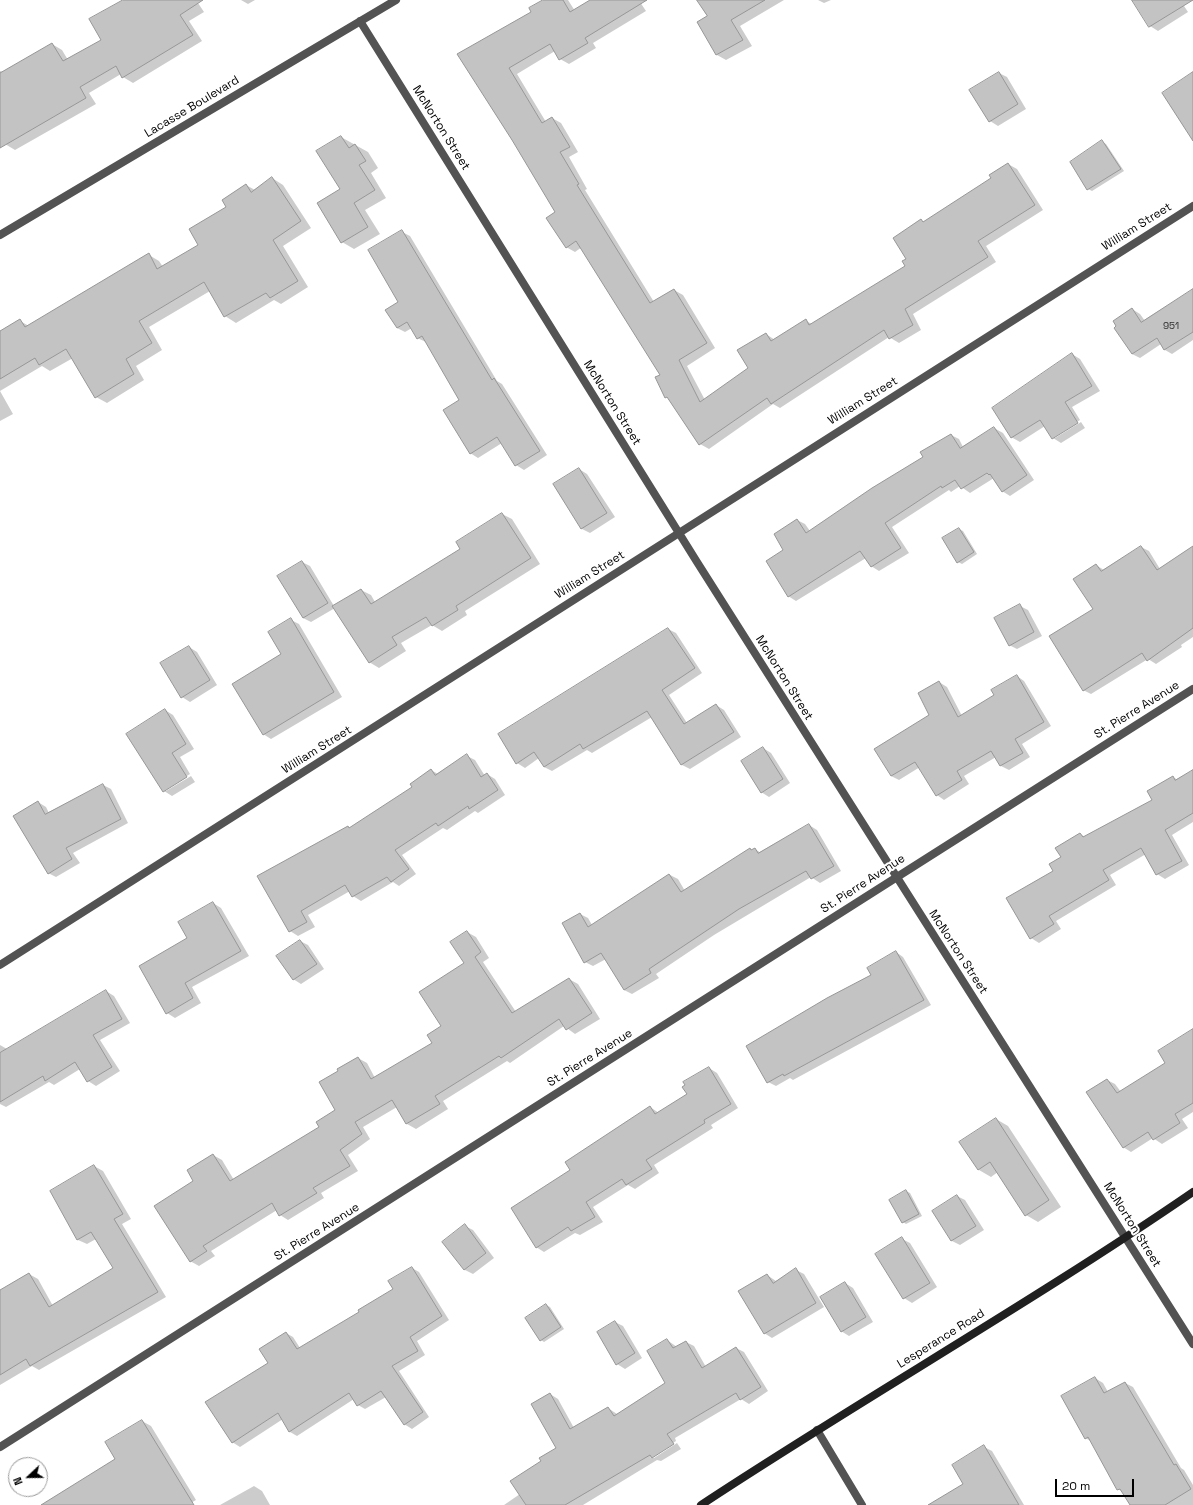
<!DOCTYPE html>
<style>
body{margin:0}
#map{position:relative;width:1193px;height:1505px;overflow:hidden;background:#fff;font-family:"Space Grotesk",sans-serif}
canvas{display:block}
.north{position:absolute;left:8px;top:1457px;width:40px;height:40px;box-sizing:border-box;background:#fff;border:1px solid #999;border-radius:50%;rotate:248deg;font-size:11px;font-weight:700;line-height:16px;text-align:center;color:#000}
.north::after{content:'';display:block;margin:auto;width:14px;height:18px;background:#000;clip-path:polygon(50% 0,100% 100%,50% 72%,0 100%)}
.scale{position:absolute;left:1055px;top:1479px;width:79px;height:18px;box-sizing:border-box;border:2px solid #000;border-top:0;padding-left:5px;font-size:12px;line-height:14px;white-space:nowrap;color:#000;-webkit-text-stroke:3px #fff;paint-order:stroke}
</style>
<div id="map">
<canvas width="1193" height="1505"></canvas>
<div class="north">N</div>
<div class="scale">20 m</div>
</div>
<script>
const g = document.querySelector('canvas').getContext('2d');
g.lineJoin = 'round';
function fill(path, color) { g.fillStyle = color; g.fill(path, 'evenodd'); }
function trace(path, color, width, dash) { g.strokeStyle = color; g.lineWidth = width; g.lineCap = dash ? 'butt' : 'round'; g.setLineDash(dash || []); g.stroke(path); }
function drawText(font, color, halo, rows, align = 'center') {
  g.font = font + ' "Space Grotesk",sans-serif'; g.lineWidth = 4; g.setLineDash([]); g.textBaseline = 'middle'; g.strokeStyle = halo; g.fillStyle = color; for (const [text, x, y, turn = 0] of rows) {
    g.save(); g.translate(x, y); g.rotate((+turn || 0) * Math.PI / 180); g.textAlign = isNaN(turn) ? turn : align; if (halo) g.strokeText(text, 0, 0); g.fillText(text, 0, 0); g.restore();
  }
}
const shadow = new Path2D(`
 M140,0H196L204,12L189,21L202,41L133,83L123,77L121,74L89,93L96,104L15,150L5,144L0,135V71L3,72L52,44L62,50L68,60L102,40Z
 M241,0H255L248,4Z
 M545,0H568L575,11L592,0H644L640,2L646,11L593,43L596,48L569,64L560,59L555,51L517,74L546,122L552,118L561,123L578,152L569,157L587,189L585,190L654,302L674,290L683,295L715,348L687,366L705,400L749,368L766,334L775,340L806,321L812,324L906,267L907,259L922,221L924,222L992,178L1008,164L1017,169L1043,210L986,246L996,262L913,314L921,330L899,343L889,337L780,408L773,404L709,449L700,444L670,399L666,397L661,375L582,247L575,252L566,247L556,213L513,140L459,55L532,12Z
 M698,0H784L740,26L752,46L726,60L717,55L708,17Z
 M818,0H831L824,3Z
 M1133,0H1180L1188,12L1158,31L1150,26Z
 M999,73L1007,77L1026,109L998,126L990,121Z
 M341,137L368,152L378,168L371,173L386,198L365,210L380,234L354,249L342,242Z
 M1102,142L1106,144L1124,171L1092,191L1088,189Z
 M272,178L283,185L311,228L283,246L308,287L281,304L274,300L236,323L225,316L210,291L149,327L162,350L136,366L144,380L107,403L96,397L73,358L50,371L42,366L0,391V332L20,321L29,326L149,255L159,261L163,267L200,245L246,185L255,190Z
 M402,232L410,236L497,381L502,384L547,455L524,470L516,465L502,443L478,458L470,453L461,400L426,342L417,338L412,328L405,332L397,328Z
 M1193,290V340L1172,354L1165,350L1161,344L1140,358L1132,354V309L1140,314L1145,321Z
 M1072,354L1080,359L1100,391L1072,407L1080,420L1055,436V438L1081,422L1085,428L1061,443L1053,438L1045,426L1020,442L1011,437Z
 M0,391L13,414L0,421Z
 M994,428L1003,433L1034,480L1010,496L1002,491L994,478L970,493L960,486L951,492L949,490L892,527L909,553L879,571L871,566L866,558L796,601L788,596L785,550L797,520L805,524L810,531L924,458L951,435L959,439L963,447Z
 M579,469L587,474L615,517L590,533L582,529L554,485Z
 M502,514L512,519L540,564L465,611L467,615L442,631L432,625L401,643L406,651L379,668L369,662L335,608L311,622L303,618L302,562L310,566L334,606L361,590L371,595L375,602L462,550Z
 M959,529L963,531L977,554L962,564L958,562Z
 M1141,547L1149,551L1160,569L1193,547V637L1181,645L1182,647L1156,664L1148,659L1091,694L1083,690L1094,609L1096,565L1104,570Z
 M1020,606L1028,610L1042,636L1017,649L1009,645Z
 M291,620L299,624L342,697L271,739L263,734Z
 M668,629L676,633L702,673L669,695L687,723L716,705L724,710L741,737L690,769L682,765L652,717L592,753L587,750L552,771L544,767L539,758L525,768L517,763Z
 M189,647L197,652L217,685L190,702L182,697Z
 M1017,676L1024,681L1051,726L1022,744L1030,757L1009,770L1001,766L996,757L964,776L969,784L944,800L937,795L920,767L899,780L891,776L931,716L939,682L947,687L962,716L996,696Z
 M165,710L173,715L194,749L180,757L190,774L166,789V791L191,776L195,782L172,796L164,791Z
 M763,748L771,753L790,783L769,797L761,792Z
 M467,756L475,760L485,776L487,774L495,779L505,795L478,813L475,811L447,830L443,828L402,855L416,874L399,886L393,882L361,901L353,896L350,891L308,915L315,927L298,936L290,931L259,876L350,829L413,787L431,770L438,774Z
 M1193,771V822L1172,835L1189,865L1165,879L1157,874L1146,854L1110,875L1116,885L1056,921L1061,929L1039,943L1031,938L1055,871L1062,857L1080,834L1085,837L1153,800L1173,777L1178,780Z
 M103,785L111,789L128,823L73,853L80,863L56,877L48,873L38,802L46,807L49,813Z
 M809,825L817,830L841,871L820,883L811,877L714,935L656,974L659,978L632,994L624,990L606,959L593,966L585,962L580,914L588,918L592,925L670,875L678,879L685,891L755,849L761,853Z
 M213,903L221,908L249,956L192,987L201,1003L175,1018L167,1013L188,938Z
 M467,932L476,937L489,958L483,962L516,1012L569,979L578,984L600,1019L575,1034L564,1026L510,1063L507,1061L443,1101L448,1109L416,1129L407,1124L397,1107L363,1127L370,1139L348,1155L358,1171L321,1193L324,1198L288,1220L280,1215L277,1210L211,1251L215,1256L199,1266L190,1261L195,1181L213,1155L222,1160L234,1180L320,1127L337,1111L339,1071L358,1058L367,1063L375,1078L433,1043L443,1027L465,964Z
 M300,941L308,945L324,969L301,984L293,979Z
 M896,952L903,957L931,1005L793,1080L790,1078L776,1086L768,1082Z
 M106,991L114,996L130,1023L100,1040L120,1071L96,1086L88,1081L80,1069L54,1085L49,1082L6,1107L0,1104V1045L7,1049Z
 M1193,1030V1112L1182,1119L1188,1128L1162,1144L1153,1138L1131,1152L1123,1147L1107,1080L1115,1084L1121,1092L1167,1063Z
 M709,1068L717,1073L738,1108L711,1125L713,1128L654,1165L659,1173L635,1189L628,1185L593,1207L603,1222L580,1235L575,1233L544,1252L536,1247L572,1171L650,1107L659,1113L688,1095Z
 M996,1119L1008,1126L1061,1207L1038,1222L1026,1215L998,1172L991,1177L979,1170Z
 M94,1166L103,1171L131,1219L122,1224L166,1297L39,1370L32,1366L0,1385V1299L29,1274L38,1279L53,1306L114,1268L96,1239L87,1244L78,1240L51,1191Z
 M906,1191L910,1193L922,1216L906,1224L903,1222Z
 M957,1196L965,1200L984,1230L960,1245L952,1241L933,1211Z
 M465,1226L473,1230L494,1258L473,1274L465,1270L443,1242Z
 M902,1239L910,1243L937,1287L912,1303L904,1298Z
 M412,1268L419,1272L449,1320L417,1341L425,1355L399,1371L429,1417L412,1429L404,1424L386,1397L365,1409L358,1405L354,1399L297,1436L290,1432L283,1419L240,1447L232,1442L269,1363L286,1333L293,1337L300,1348L361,1312L394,1289Z
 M796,1270L804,1274L824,1307L772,1338L764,1333L767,1275L776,1281Z
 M845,1283L853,1288L873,1322L849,1336L841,1331Z
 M546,1305L550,1307L564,1329L544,1342L541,1340Z
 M615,1322L623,1326L642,1358L625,1369L617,1364Z
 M667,1340L677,1347L686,1342L694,1346L706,1367L736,1348L744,1352L768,1391L749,1404L741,1399L675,1438L676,1441L650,1458H654L677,1443L681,1449L661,1461L657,1460L583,1505H504L520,1494L542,1462L558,1449L550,1394L558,1399L574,1428L608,1408L617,1414L667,1383Z
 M1095,1378L1103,1383L1108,1392L1125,1383L1133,1387L1181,1468L1184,1470L1193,1485V1505H1131L1123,1492L1118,1489L1091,1441L1085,1438Z
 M142,1421L151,1426L196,1500L187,1505H43L116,1459Z
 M984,1447L992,1451L1024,1505H948L964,1484Z
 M254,1486L262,1491L270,1505H220Z`);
const building = new Path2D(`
 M123,0H203L180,15L193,35L122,78L116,66L80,87L86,98L0,148V73L52,43L63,61L101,40L89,19Z
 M543,0H563L570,12L590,0H647L585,38L588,43L559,60L550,44L509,68L542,123L552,117L570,147L560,152L579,184L577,185L650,303L674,289L707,343L679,360L700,402L748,368L737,350L766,333L771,341L806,319L809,325L905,266L902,261L906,259L893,238L921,219L923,222L991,178L989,175L1008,163L1035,205L978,241L988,257L905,309L913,325L889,339L884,330L771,404L767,398L699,445L667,397L665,398L655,377L660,375L576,241L566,248L546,218L555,212L512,140L457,54L531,12L529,8Z
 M697,0H765L731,20L743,40L716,55L697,22L707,16Z
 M1132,0H1193L1149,27Z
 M999,72L1018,104L989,122L969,90Z
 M1193,72V141L1162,93Z
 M341,136L349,148L355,144L366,161L359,165L375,190L354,203L368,227L341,243L317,203L340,189L316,151Z
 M1102,140L1121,169L1087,190L1070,162Z
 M272,177L301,221L273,240L298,281L270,298L266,293L224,317L204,282L139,321L152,343L126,359L134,374L95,398L66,349L39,365L35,358L0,379V331L20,319L25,327L149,253L157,269L198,245L189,229L226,207L222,200L246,184L251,192Z
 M402,230L492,380L494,378L540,451L515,466L497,437L470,454L443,410L459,400L422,336L417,339L407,322L397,328L385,310L398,302L368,250Z
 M1193,289V332L1164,350L1157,338L1132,354L1114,328L1116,326L1113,321L1132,308L1141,322Z
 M1072,353L1092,386L1065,402L1078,423L1052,439L1040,420L1011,438L992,408Z
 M994,427L1027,475L1002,492L990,474L989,475L987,473L961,489L955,480L942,488L941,486L885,523L901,548L871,567L860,551L788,597L766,561L783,550L774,534L797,519L806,533L872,488L923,457L920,452L951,434L960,448Z
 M579,468L607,513L581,529L553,484Z
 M502,513L531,558L456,606L458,610L432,626L426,617L392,637L397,645L369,663L332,606L361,589L371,604L460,549L456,542Z
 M959,528L974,552L957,563L942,538Z
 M1141,546L1157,570L1193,546V628L1147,661L1142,653L1083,691L1049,636L1093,609L1073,579L1096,564L1101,571Z
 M302,561L328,603L303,618L277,576Z
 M1020,604L1034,632L1009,646L994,618Z
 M291,618L334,692L263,735L232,684L281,654L268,632Z
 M668,628L695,668L662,690L684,724L716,704L734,732L681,765L647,711L583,749L580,744L544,767L534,752L516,764L498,734Z
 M189,646L210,680L181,698L160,663Z
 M1017,675L1044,722L1015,739L1023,753L1000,766L991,751L957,771L962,780L936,796L915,762L891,776L874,749L929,715L918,693L939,681L958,717L994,695L991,690Z
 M165,709L186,744L172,753L187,777L163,792L126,734Z
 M763,747L783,779L761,793L741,761Z
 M467,754L481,777L487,773L498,790L469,809L468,806L438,826L436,823L395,850L409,869L391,882L387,877L352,897L345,885L301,911L307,922L289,932L257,876L348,826L349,828L412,787L410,784L431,769L435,775Z
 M1193,770V813L1165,830L1182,861L1156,875L1141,848L1103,870L1109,880L1049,916L1054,924L1030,939L1006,898L1053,871L1049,864L1061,857L1055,848L1080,833L1083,837L1152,800L1147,791L1173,776L1175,780Z
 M103,784L121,819L66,848L72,859L48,874L13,816L38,801L45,814Z
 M809,824L834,866L811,879L806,871L739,909L649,969L651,973L624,990L601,953L584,963L562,923L580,913L588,927L669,874L681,892L750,848L751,850L755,848L758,853Z
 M213,902L241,951L185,983L193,998L166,1014L139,966L187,938L178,922Z
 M467,931L481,952L475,957L512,1013L569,978L592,1013L566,1030L559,1019L501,1058L499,1056L435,1096L440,1104L406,1124L392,1100L355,1122L362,1134L340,1150L350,1166L313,1188L317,1193L279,1216L272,1203L203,1246L207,1251L190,1262L154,1206L193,1181L187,1170L213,1154L230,1181L319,1127L316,1122L335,1110L319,1082L338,1071L337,1069L358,1057L371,1079L432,1043L427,1035L441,1026L419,992L464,963L450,942Z
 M300,940L317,964L293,980L276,956Z
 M896,951L924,1000L784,1076L783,1074L767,1083L746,1046L827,998L871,975L867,968Z
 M106,990L122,1019L93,1035L112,1067L87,1082L75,1062L45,1081L43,1076L0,1102V1053Z
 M1193,1029V1103L1175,1114L1180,1123L1153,1140L1148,1132L1123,1148L1086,1092L1107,1079L1117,1093L1165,1063L1158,1051Z
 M709,1067L731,1104L704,1120L705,1123L646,1160L652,1169L626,1185L622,1179L586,1202L595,1217L571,1231L568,1227L536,1248L511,1208L570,1170L565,1162L650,1106L655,1114L687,1094L682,1087L685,1085L683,1082Z
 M996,1118L1049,1200L1025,1216L990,1162L978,1170L959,1142Z
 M94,1165L123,1214L114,1219L158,1292L30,1366L26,1359L0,1375V1290L29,1273L49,1307L113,1268L91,1232L77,1240L50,1191Z
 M906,1190L919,1214L902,1223L889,1200Z
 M957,1195L976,1226L951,1241L932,1211Z
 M465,1224L486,1253L464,1270L442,1242Z
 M902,1237L930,1283L903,1299L875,1254Z
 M412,1267L442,1316L410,1337L418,1351L392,1366L423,1412L404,1425L381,1391L357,1406L349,1393L289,1432L278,1413L232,1443L205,1402L268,1363L259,1349L286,1332L297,1349L359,1312L358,1310L393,1289L388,1281Z
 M796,1268L816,1303L764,1334L738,1291L767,1274L773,1283Z
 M845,1282L866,1317L841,1332L820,1297Z
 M546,1304L561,1327L540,1341L525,1318Z
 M615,1321L635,1353L616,1365L597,1332Z
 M667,1339L673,1348L686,1341L702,1368L736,1347L761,1387L740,1400L736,1393L667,1434L674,1444L652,1458L650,1455L565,1505H526L510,1481L541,1461L539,1458L556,1448L531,1404L550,1393L570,1429L608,1407L614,1416L665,1383L647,1351Z
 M1095,1377L1104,1393L1125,1382L1174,1465L1176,1464L1191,1489L1165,1505H1130L1120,1489L1117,1490L1088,1437L1085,1439L1061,1396Z
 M142,1420L194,1505H41L115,1459L105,1442Z
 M984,1445L1019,1505H928L963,1484L952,1465Z`);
const minor = new Path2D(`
 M0,965L1193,206
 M817,1430L862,1505
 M0,1447L1193,689`);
const tertiary = new Path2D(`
 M360,21L697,562L1193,1344
 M0,235L396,0`);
const secondary = new Path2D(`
 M701,1505C863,1398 1033,1302 1193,1192`);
const numberNames = [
 ["951",1171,326]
];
const streetNames = [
 ["Lacasse Boulevard",192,107,-31],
 ["McNorton Street",441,128,58],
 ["William Street",1137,227,-32],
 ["William Street",863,401,-32],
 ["McNorton Street",612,403,58],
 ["William Street",590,575,-32],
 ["McNorton Street",784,678,58],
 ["St. Pierre Avenue",1137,710,-32],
 ["William Street",317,750,-32],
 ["St. Pierre Avenue",863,884,-33],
 ["McNorton Street",958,952,57],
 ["St. Pierre Avenue",590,1058,-32],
 ["McNorton Street",1132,1225,58],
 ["St. Pierre Avenue",317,1232,-32],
 ["Lesperance Road",941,1339,-32]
];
fill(shadow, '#0003');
fill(building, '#c3c3c3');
trace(building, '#979797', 1);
trace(minor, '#535353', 8);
trace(tertiary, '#535353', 8);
trace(secondary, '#202020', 8);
drawText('10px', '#313131', null, numberNames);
drawText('12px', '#000', '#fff', streetNames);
</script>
